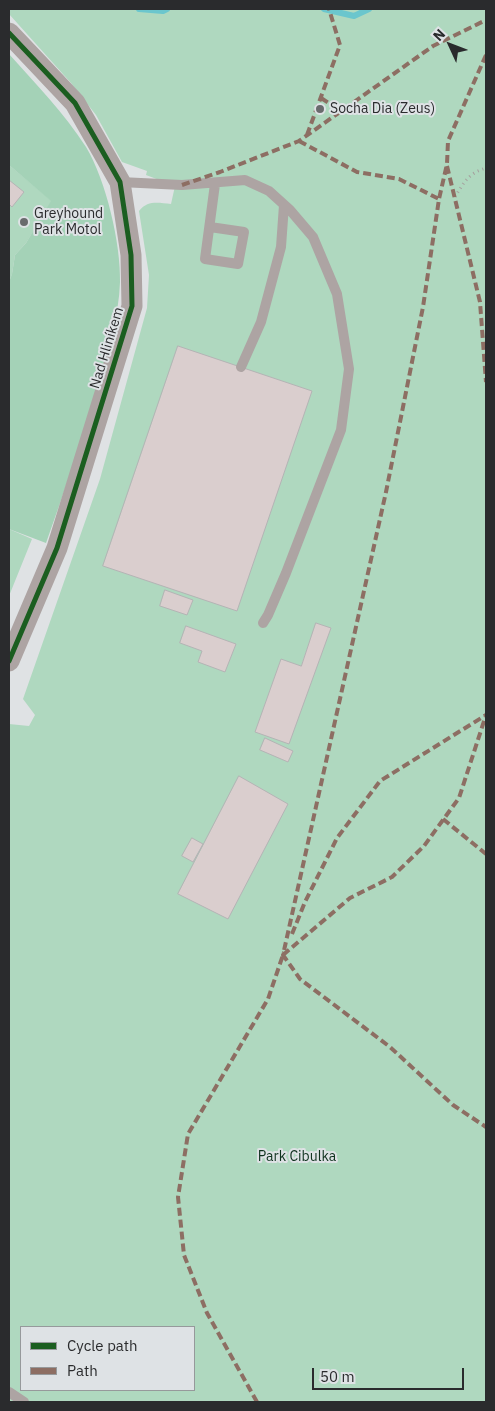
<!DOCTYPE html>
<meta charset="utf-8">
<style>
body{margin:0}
#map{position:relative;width:495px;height:1411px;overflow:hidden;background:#dfe2e4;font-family:"IBM Plex Sans",sans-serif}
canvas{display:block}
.frame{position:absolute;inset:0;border:10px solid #2a2b2d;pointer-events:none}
.legend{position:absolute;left:20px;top:1326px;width:175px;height:65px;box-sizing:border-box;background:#dee2e5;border:1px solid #96999b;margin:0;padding:6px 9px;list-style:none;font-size:15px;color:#2a2b2d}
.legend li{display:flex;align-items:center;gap:10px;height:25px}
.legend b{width:25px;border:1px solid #96999b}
.north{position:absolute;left:425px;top:20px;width:50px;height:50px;-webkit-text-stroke:4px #dee2e5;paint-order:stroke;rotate:313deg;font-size:14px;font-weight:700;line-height:20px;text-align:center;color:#2a2b2d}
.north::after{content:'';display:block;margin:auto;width:18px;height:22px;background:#2a2b2d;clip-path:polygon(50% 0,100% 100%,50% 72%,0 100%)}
.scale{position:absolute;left:312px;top:1368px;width:152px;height:22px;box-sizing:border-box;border:2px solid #2a2b2d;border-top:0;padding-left:6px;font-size:15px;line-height:18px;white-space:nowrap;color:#2a2b2d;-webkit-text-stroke:4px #dee2e5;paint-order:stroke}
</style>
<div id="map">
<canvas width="495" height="1411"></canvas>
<div class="frame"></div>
<ul class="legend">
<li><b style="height:6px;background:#1b5e20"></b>Cycle path</li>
<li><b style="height:6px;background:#8d6e63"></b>Path</li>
</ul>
<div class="north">N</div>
<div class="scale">50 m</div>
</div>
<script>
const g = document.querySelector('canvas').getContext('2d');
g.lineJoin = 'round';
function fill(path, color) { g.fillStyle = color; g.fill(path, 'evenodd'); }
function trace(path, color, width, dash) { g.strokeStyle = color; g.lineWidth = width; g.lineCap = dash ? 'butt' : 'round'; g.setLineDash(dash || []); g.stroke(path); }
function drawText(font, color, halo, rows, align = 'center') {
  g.font = font + ' "IBM Plex Sans",sans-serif'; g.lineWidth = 4; g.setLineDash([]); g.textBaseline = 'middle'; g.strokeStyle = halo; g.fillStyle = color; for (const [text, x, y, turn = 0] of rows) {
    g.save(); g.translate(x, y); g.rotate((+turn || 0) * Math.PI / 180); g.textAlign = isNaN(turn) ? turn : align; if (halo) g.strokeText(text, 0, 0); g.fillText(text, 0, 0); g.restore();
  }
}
const green = new Path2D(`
 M9,9H486V1402H9V724L29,726L35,715L23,699L100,479L147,308L149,275L139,211C148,200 158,203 171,204L175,186L146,175L147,171L122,162L96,115L71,83L9,14ZM21,1327H194V1390H21Z
 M9,165L52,201L26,243L15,255L12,274L9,282Z
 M9,529L32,539L9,596Z`);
const forest = new Path2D(`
 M9,54C36,84 64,113 86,147C106,180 121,244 120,282C119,316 108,349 99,381C83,436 65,490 46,543L9,529V282L12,274L15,255L26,243L51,201L9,165Z`);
const stream = new Path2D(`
 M139,9L163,11L167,9
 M324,9L354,16L369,9`);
const building = new Path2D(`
 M9,180L24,192L12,207L9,204Z
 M178,346L312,391L237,611L103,566Z
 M165,590L193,600L187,615L160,606Z
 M316,623L331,628L289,744L255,732L281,659L301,666Z
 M186,626L236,644L225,672L198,662L202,651L180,643Z
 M265,738L293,751L288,762L260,750Z
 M239,776L288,804L228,919L178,894Z
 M192,838L203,844L193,862L182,856Z`);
const path = new Path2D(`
 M455,197C464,182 469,173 486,168`);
const service = new Path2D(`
 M120,182L182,185L245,180L269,191L290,210L313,237L337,294L349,369L341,430L286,573L268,615L263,623
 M210,227L244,232L238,264L205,259L215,184
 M241,367L261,322L281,247L284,205
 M9,1392L24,1402`);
const minor = new Path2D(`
 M9,33L75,103L120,182L131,255L132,306L57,548L9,661`);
const quiet = new Path2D(`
 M486,55L448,141L447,164L439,199L423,307L386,492L283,955L300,979L390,1047L453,1105L486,1127
 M321,98L341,111
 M307,135L340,45L329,9
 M299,141L357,172L399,179L439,199
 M447,166L480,302L486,382
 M182,185L220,172L299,141L433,46L486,20
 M443,819L486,854
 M292,934L305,902L337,838L380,781L486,715
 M283,955L350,898L392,877L424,846L459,798L486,715
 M257,1402L207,1313L184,1255L178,1197L188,1134L268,999L284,952`);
const cycleway = new Path2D(`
 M9,33L75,103L120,182L131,255L132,306L57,548L9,661`);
const markers = [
 [320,109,5,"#696b6d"],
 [24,222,5,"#696b6d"]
];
const poiNames = [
 ["Socha Dia (Zeus)",330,109],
 ["Greyhound",34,214],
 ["Park Motol",34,230]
];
const streetNames = [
 ["Nad Hliníkem",107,348,-73]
];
const parkNames = [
 ["Park Cibulka",297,1157]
];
fill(green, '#afd8bf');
fill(forest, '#a4d2b7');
trace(stream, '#6bc6cd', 6);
fill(building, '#dacece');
trace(building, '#b4b4b5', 1);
trace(path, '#a5a09e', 3, [1, 4]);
trace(service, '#ada4a3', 10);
trace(minor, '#ada4a3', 21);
trace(quiet, '#8d6e63', 4, [8, 4]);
trace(cycleway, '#1b5e20', 5);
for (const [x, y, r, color] of markers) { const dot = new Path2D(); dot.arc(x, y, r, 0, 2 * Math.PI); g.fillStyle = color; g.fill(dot); trace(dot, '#dee2e5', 2); }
drawText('14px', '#2a2b2d', '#dee2e5', poiNames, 'left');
drawText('14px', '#2a2b2d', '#dee2e5', streetNames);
drawText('14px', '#0f321e', '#dee2e5', parkNames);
</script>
